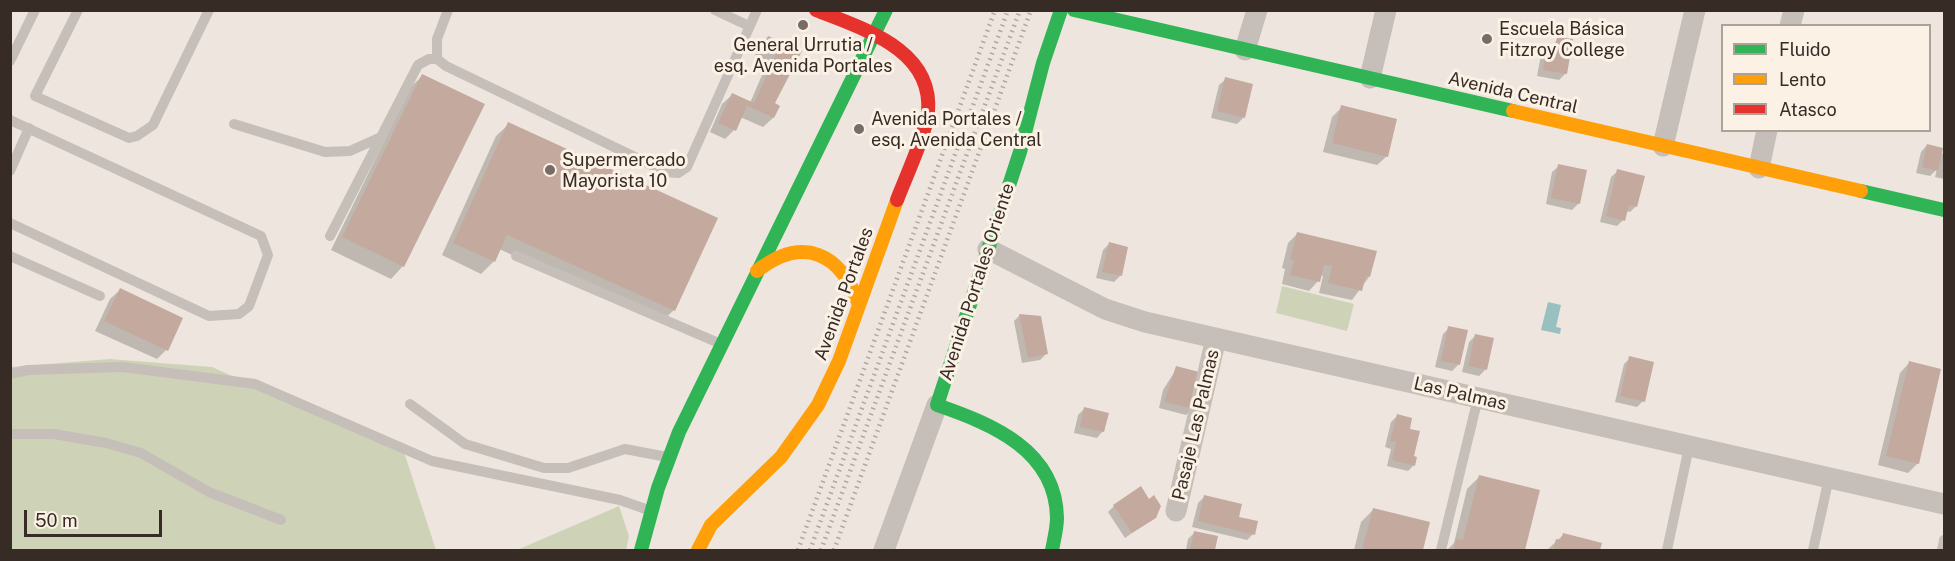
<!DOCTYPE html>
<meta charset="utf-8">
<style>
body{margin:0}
#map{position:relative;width:1955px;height:561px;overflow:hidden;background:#eee6de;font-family:"Public Sans",sans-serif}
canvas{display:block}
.frame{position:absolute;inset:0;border:12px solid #372b26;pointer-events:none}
.legend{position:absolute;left:1721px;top:24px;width:210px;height:108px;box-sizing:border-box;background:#fbf1e5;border:2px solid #ada299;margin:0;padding:8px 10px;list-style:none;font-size:18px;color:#372b26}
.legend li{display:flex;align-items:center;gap:12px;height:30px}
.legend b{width:30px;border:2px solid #ada299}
.scale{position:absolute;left:24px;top:510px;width:138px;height:27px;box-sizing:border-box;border:3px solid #372b26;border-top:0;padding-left:8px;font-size:18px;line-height:21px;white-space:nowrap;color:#372b26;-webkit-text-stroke:4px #fbf1e5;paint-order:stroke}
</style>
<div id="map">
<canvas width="1955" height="561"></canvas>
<div class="frame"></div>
<ul class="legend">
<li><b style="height:8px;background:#30b455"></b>Fluido</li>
<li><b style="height:8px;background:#ff9f0a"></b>Lento</li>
<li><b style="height:8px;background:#e5322d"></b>Atasco</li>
</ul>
<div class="scale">50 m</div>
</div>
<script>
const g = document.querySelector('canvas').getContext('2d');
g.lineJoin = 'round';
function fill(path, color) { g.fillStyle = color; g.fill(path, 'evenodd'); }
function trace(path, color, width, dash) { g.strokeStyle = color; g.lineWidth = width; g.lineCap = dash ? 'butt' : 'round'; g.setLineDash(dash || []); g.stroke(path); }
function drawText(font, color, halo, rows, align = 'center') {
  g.font = font + ' "Public Sans",sans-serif'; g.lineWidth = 6; g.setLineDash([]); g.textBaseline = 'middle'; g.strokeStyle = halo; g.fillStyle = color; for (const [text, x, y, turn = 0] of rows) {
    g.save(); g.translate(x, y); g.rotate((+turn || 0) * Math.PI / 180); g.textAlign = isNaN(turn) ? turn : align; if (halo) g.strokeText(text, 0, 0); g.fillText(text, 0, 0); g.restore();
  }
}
const green = new Path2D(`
 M1282,286L1354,304L1347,331L1276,313Z
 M110,359L212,367L404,452L436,550H11V367Z
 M619,506L629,536L626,550H517Z`);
const water = new Path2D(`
 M1548,302L1561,305L1556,327L1561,328L1560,334L1541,330Z`);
const shadow = new Path2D(`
 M768,38L800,51L773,104L778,107L773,118L763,127L740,117L734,130L725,139L710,132L722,104L732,95L750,103L768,61L755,55Z
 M1558,38L1566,73L1559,80L1537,76L1541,55L1547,49H1551Z
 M423,75L403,266L391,279L331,250L410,88Z
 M1226,79L1251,85L1243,118L1237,124L1211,118L1219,85Z
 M1342,107L1387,156L1377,165L1323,152L1332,117Z
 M509,124L674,310L661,322L499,249L494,261L481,274L442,255L496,136Z
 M1927,145L1939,157L1944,152V179L1935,177L1937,169L1930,176L1916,173L1921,152Z
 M1559,166L1579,203L1572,210L1546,204L1552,172Z
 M1618,171L1636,206L1630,212L1626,211L1623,220L1617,226L1600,222L1611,177Z
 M1298,233L1369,277L1352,300L1319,293L1323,276L1320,275L1318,281L1309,291L1282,284L1285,269L1282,268L1288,243Z
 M1109,244L1127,248L1120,276L1114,282L1096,278L1103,250Z
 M120,290L166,350L157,359L95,331L110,299Z
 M1020,315L1047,353L1040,360L1022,363L1014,321Z
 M1449,328L1459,364L1452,371L1435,367L1443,334Z
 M1476,335L1485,370L1479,376L1462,372L1469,342Z
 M1630,358L1643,401L1637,407L1615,402L1624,364Z
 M1909,363L1918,463L1908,473L1878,465L1900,373Z
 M1177,368L1192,409L1186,415L1159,408L1163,390Z
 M1084,409L1103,431L1097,438L1074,433L1078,415Z
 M1397,416L1408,430L1414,465L1408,471L1387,466L1391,449L1385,447L1391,422Z
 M1479,477L1538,491L1524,550H1447L1454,543L1467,489Z
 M1204,497L1253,534L1247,540L1192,527L1198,503Z
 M1114,506L1155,517L1125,538L1108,512Z
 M1373,510L1428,523L1422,550H1354L1361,522Z
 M1195,532L1216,537L1213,550H1186L1188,539Z
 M1563,535L1600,544L1598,550H1547Z`);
const building = new Path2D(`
 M768,36L802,51L775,103L780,106L774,118L747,106L736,131L718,123L732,93L754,103L777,52L763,46Z
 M1557,37L1573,39L1567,74L1543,70L1546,47L1555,49Z
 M422,74L485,104L404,267L342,237Z
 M1225,77L1253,84L1245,118L1217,111Z
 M1341,105L1397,119L1388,157L1332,143Z
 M508,122L718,218L675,311L507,235L495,262L453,243Z
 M1927,144L1943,148L1938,171L1922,167Z
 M1558,164L1587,170L1580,204L1551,198Z
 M1617,169L1645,176L1637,207L1629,205L1625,221L1606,216Z
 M1297,232L1377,251L1370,277L1366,276L1362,291L1328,283L1332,266L1324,265L1320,282L1290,275L1294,260L1290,259Z
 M1109,242L1128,247L1122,276L1102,272Z
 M120,288L183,318L168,351L104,321Z
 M1019,314L1041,316L1048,354L1028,358Z
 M1448,326L1468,330L1460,365L1441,361Z
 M1475,334L1494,338L1487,370L1468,366Z
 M1629,356L1654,362L1645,402L1620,396Z
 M1909,361L1941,369L1919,464L1886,456Z
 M1176,366L1203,373L1194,409L1164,402Z
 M1084,407L1109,413L1104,432L1080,427Z
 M1397,414L1412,418L1410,429L1420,431L1414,456L1417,457L1415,466L1392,460L1396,442L1390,441Z
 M1479,475L1540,490L1525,550H1453L1456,539L1463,540Z
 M1141,486L1149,499L1154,495L1161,506L1156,518L1132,533L1113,505Z
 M1204,495L1242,504L1239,517L1258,521L1255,535L1198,521Z
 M1373,508L1430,522L1423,550H1362Z
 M1194,531L1218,536L1215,550H1190Z
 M1563,533L1602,543L1600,550H1553L1556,539L1561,540Z`);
const lane = new Path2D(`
 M78,10L35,96L129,138L137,136L153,125L209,10
 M715,10L749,26
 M437,59V39L448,10
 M10,61L35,10
 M10,120L261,236L268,255L249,306L239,314L209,316L10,223
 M234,124L325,152L350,151L381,137
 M10,171L29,128
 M330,236L418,65L429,59H437L446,66L666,172L678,173L687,167L757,10
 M10,256L100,296
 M516,256L721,344
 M10,374L28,370L123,367L255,384L432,461L620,500L651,511
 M410,404L465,444L544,468H568L625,449L667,457
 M10,434H54L106,443L141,453L209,492L281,520
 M1441,550L1478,398
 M1667,550L1689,447
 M1813,550L1829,478
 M1942,550L1944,540`);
const street = new Path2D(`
 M1790,26L1794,10
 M1245,50L1257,10
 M1370,78L1386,10
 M1663,146L1695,10
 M1759,168L1767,130
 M988,249L1105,309L1145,322L1944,504
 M1176,511L1216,338
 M884,550L937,405`);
const fast = new Path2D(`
 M1074,10L1513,111
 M1861,191L1944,210
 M641,550L658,488L679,432L886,10
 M1052,550C1054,540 1057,528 1057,518C1056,450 992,424 937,405L1020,152L1043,63L1061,10`);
const slow = new Path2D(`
 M1513,111L1861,191
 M757,271C803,235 841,253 859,305
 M698,550L711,525L781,457L818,405L839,361L897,200`);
const jam = new Path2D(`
 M816,10C863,29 934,49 928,113C926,133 905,179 897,200`);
const rail = new Path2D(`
 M798,550L995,10
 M810,550L1008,10
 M821,550L1020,10
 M834,550L1031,10`);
const markers = [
 [803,25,6,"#776c66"],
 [1487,39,6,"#776c66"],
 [859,129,6,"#776c66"],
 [550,170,6,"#776c66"]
];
const poiNames = [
 ["Escuela Básica",1499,29],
 ["Fitzroy College",1499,50],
 ["General Urrutia /",803,45,"center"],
 ["esq. Avenida Portales",803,66,"center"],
 ["Avenida Portales /",871,119],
 ["esq. Avenida Central",871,140],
 ["Supermercado",562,160],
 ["Mayorista 10",562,181]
];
const streetNames = [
 ["Avenida Central",1513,93,13],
 ["Avenida Portales Oriente",977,282,-72],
 ["Avenida Portales",844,294,-70],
 ["Las Palmas",1460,394,13],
 ["Pasaje Las Palmas",1196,425,-77]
];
fill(green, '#ced3b7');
fill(water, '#99c0c0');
fill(shadow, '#0003');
fill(building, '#c3a99e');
trace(lane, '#c6beb8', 10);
trace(street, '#c6beb8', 21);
trace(fast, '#30b455', 14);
trace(slow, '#ff9f0a', 14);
trace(jam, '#e5322d', 14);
trace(rail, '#aea7a2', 4.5, [1.5, 4.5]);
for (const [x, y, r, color] of markers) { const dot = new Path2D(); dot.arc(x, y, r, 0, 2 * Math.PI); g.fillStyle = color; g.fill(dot); trace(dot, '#fbf1e5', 2); }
drawText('18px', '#372b26', '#fbf1e5', poiNames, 'left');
drawText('18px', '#372b26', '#fbf1e5', streetNames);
</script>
